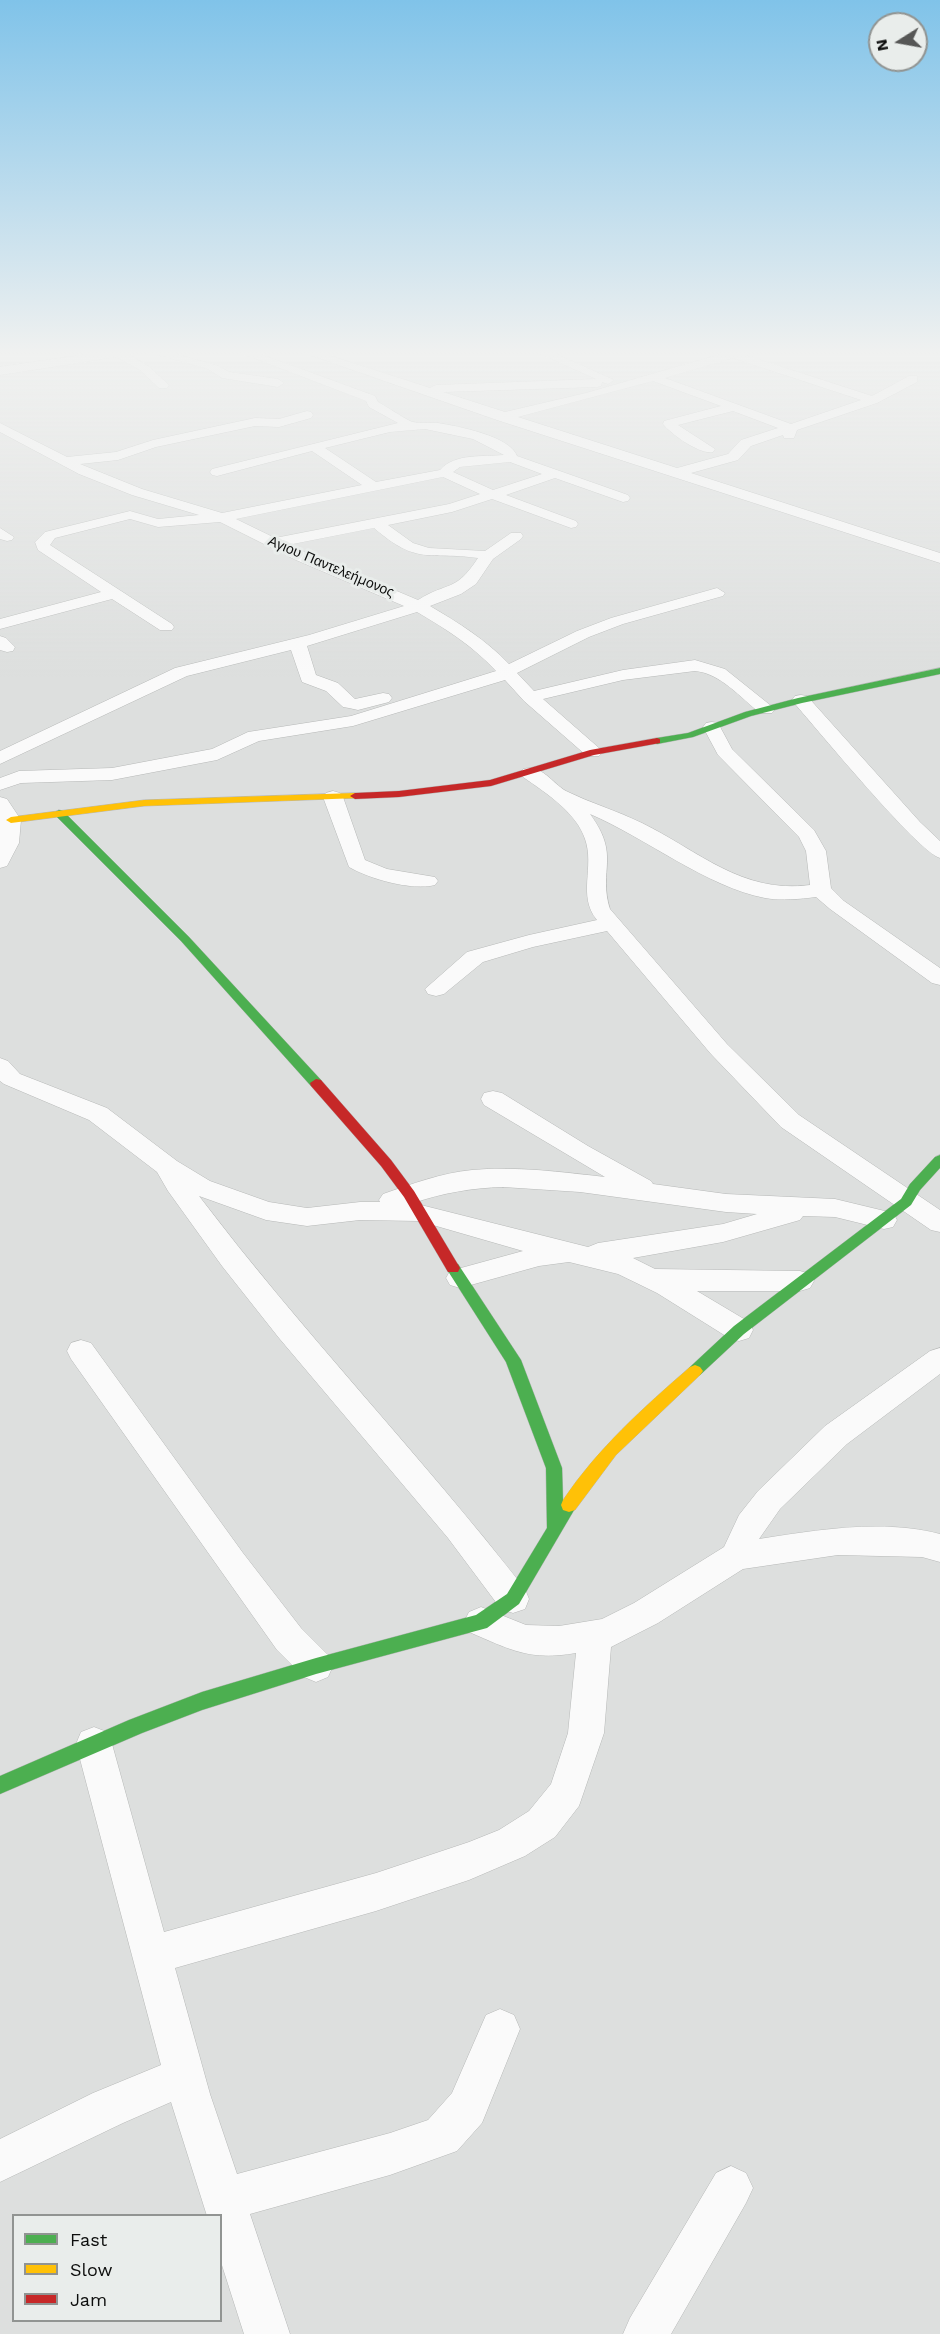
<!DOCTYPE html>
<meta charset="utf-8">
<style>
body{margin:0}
#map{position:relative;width:940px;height:2334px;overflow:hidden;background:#dddfde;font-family:"Work Sans",sans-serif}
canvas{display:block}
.legend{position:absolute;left:12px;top:2214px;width:210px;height:108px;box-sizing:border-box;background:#e9edeb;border:2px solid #919492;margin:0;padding:8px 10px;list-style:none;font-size:18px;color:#0d0e0d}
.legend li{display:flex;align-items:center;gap:12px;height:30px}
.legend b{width:30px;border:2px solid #919492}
.north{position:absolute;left:868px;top:12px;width:60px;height:60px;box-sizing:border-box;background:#e9edeb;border:2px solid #919492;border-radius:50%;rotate:259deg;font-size:16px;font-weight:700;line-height:24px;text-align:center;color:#0d0e0d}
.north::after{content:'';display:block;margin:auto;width:21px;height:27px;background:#565756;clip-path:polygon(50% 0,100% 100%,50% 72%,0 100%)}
</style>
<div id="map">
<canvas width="940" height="2334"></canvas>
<ul class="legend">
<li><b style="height:8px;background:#4caf50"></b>Fast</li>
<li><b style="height:8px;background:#ffc107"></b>Slow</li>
<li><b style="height:8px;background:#c62828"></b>Jam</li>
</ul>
<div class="north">N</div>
</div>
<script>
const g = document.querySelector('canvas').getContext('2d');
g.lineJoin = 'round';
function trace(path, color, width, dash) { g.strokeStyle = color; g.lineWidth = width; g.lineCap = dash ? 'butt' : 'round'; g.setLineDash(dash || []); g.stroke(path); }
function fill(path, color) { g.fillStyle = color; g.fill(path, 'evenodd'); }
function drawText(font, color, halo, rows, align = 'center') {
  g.font = font + ' "Work Sans",sans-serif'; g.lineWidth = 6; g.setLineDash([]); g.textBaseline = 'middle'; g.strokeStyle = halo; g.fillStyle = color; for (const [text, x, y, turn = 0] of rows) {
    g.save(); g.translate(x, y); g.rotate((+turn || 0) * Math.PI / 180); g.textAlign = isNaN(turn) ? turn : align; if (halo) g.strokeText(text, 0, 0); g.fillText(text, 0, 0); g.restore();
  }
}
const street = new Path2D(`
 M102,352H134L130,355L148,366L169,385L167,388H159L140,370L116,357L0,375V367Z
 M148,352H168L216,365L229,372L278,379L284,383L278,387L222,378L208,369Z
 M238,352H255L375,396L378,402C389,408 400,416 410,421C416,424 430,422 438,423C457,426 510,436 517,456L628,495L630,498L628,501L623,502L555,478L506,495L576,521L578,524L576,527L571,528L492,499L452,512L388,525L413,543L429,548L485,551L511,533H521L523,536L521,539L493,559L476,584L461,594L430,606C459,623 486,640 509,664L577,631L611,618L717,588L725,593L723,596L623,624L589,637L517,673L534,691L623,670L695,660L725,669L775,709L772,713H760C741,698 720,673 695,671L623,680L543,699L599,748L602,752L599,756H587L524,701L505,680L353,726L259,741L217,760L112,780L21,783L0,790V778L19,771L112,768L212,749L248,732L351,716L496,671C473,646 446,629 417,612L307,646L316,675L338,683L355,699L383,693L389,694L392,698L389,702L358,710L349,708L343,707L326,691L302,682L291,650L187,676L0,764V751L175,668L309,635L404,606L296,560L220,522L158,527L130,519L55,538L50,545L172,624L174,627L172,630H160L112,599L0,629V619L101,592L38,550L35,542L45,532L130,511L158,519L199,515L132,495L79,474L0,432V423L67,457L116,452L153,440L255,418L279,419L307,411L311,412L313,415L311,418L279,427L255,426L156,447L118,460L80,464L142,489L222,513L362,485L312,451L217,476L212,475L210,472L212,469L398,423L369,407L366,401ZM425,429L473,439L504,455C483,457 455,453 440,470L376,482L325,448L390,432ZM510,462L542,474L493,490L453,472L460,467ZM443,477L480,494L449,504L275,538L236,519ZM374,528C418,566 427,551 478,558C455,593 448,581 418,600L288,545Z
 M301,352H319L430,388L436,385L596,379L536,352H552L614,380L608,384L602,382L601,386L597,387L443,392L505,412L586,393L728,352H747L745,355L872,396L909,376H917V382L877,403L797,430L794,438H784L783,435L751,446L738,460L691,473L940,553V563L497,420ZM733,358L861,400L791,424L665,378ZM653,381L721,406L664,421L663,424C671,434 700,455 713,452L715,449L678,425L733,411L778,428L741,440L728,454L677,468L518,417Z
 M0,528L14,537L12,540L7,541L0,539Z
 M0,636L6,638L15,647L13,651L7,652L0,650Z
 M801,695L807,696L920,822L940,841V858C918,852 817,729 795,704L792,700L795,696Z
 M712,722L718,723L732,749L814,830L826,851L831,888L844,901L940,968V985L932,983L830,909L816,897C800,899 782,901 765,898C707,887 646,838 590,814C621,856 598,869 610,909L727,1044L799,1115L940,1210V1232L931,1230L781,1127L711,1054L607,931L533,947L483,962L444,994L436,996L428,994L425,989L467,952L529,935L597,920C577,896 595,867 585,839C576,812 546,793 523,777L521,773L523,769C542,764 552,783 566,791C590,803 618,811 642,823C699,851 742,894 810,885L806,851L799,837L718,755L703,727L706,723Z
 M333,791L340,793L343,797L365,860L387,869L435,877L438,881L435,885C412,891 370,879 349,867L323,797L326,793Z
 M0,797L7,799L21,820L19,843L7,866L0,868Z
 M0,1058L8,1061L20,1074L107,1108L177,1161L210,1181L269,1202L307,1208L360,1202H380L379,1200L383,1194C412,1184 441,1173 472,1170C515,1166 562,1172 605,1177L484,1105L481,1099L484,1093L493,1091L502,1093L588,1146L651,1181L653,1184L726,1194L835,1199L893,1213L897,1220L893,1227L884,1229L835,1217L803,1216L800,1220L723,1242L633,1258L655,1269L800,1271L810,1274L814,1281L810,1288L800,1291H697L749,1322L753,1330L749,1338L739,1341L729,1338L657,1293L618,1274L569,1262L539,1266L460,1288L450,1285L446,1278L450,1271L523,1251L419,1221L360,1220L307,1226L266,1220L199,1196C302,1332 420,1454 525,1589L529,1599L525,1609L513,1613L501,1609L448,1538L279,1338L222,1266L168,1191L157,1172L89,1120L4,1084L0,1081ZM503,1187L580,1192L726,1212L757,1214L723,1224L598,1243L588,1247L413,1203C443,1193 471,1188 503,1187Z
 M81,1340L91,1343L243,1553L301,1628L328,1655L333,1666L328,1677L316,1682L304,1677L277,1650L71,1359L67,1351L71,1343Z
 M940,1348V1374L847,1444L780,1509L759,1539C817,1530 883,1519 940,1534V1562L922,1557L838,1555L743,1569L658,1623L611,1647L604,1733L579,1806L555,1837L525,1856L469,1880L376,1911L175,1968L210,2094L237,2174L390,2133L428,2120L452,2093L486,2015L500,2009L514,2015L520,2029L482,2123L457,2151L390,2175L250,2214L290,2334H244L220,2259V2216H207L171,2102L123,2123L0,2182V2139L93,2093L161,2065L76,1744L81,1732L94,1727L107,1732L112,1744L164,1932L376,1873L469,1842L499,1830L529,1811L551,1784L568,1733L576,1653C530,1661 511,1650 469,1632L464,1622L469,1612L481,1607L526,1625L559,1626L602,1619L634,1603L724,1547L739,1515L758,1491L825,1426L930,1351Z
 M731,2166L746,2173L753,2188L746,2203L671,2334H623L630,2318L716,2173Z`);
const fast = new Path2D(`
 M940,668V674L802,703L751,716L693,737L657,744L652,741L657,738L688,733L745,712L798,698Z
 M59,810L63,811L189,937L321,1080L322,1083L321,1086H311L181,941L55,815L54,813Z
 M940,1155V1168L920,1190L911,1205L744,1334L700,1375L695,1377L690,1375L687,1371L690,1367L734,1326L901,1199L910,1184L935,1157Z
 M453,1263L458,1264L521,1360L562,1468L563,1501L569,1498L575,1500L577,1505L519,1604L487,1628L316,1674L202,1710L142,1733L0,1794V1776L129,1720L202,1692L316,1658L476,1615L507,1594L547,1528L546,1468L506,1362L446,1268L448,1264Z`);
const slow = new Path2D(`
 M355,793L360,796L359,798L144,806L11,823L6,820L11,817L144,800Z
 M695,1365L700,1367L703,1371L700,1375L616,1455L575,1510L569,1512L563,1510L561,1505L563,1500C598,1448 643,1408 690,1367Z`);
const jam = new Path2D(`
 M657,738L660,739V743L594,755L491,786L399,797L355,799L350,796L355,793L399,791L490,780L590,750Z
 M316,1079L321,1080L391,1160L414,1191L460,1268L458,1272H448L404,1197L381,1166L311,1086L310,1083Z`);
const farStreetnames = [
 ["Αγιου Παντελεήμονος",331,567,23]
];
trace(street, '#b6b8b7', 1);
trace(fast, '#b6b8b7', 1);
trace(slow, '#b6b8b7', 1);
trace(jam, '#b6b8b7', 1);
fill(street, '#fafafa');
fill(fast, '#4caf50');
fill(slow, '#ffc107');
fill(jam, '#c62828');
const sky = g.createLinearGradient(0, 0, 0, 679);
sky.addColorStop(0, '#80c3e9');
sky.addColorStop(0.52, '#f0f1f0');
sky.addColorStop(1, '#f0f1f000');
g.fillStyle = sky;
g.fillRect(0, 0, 940, 679);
drawText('14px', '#0d0e0d', '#e9edeb', farStreetnames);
</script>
